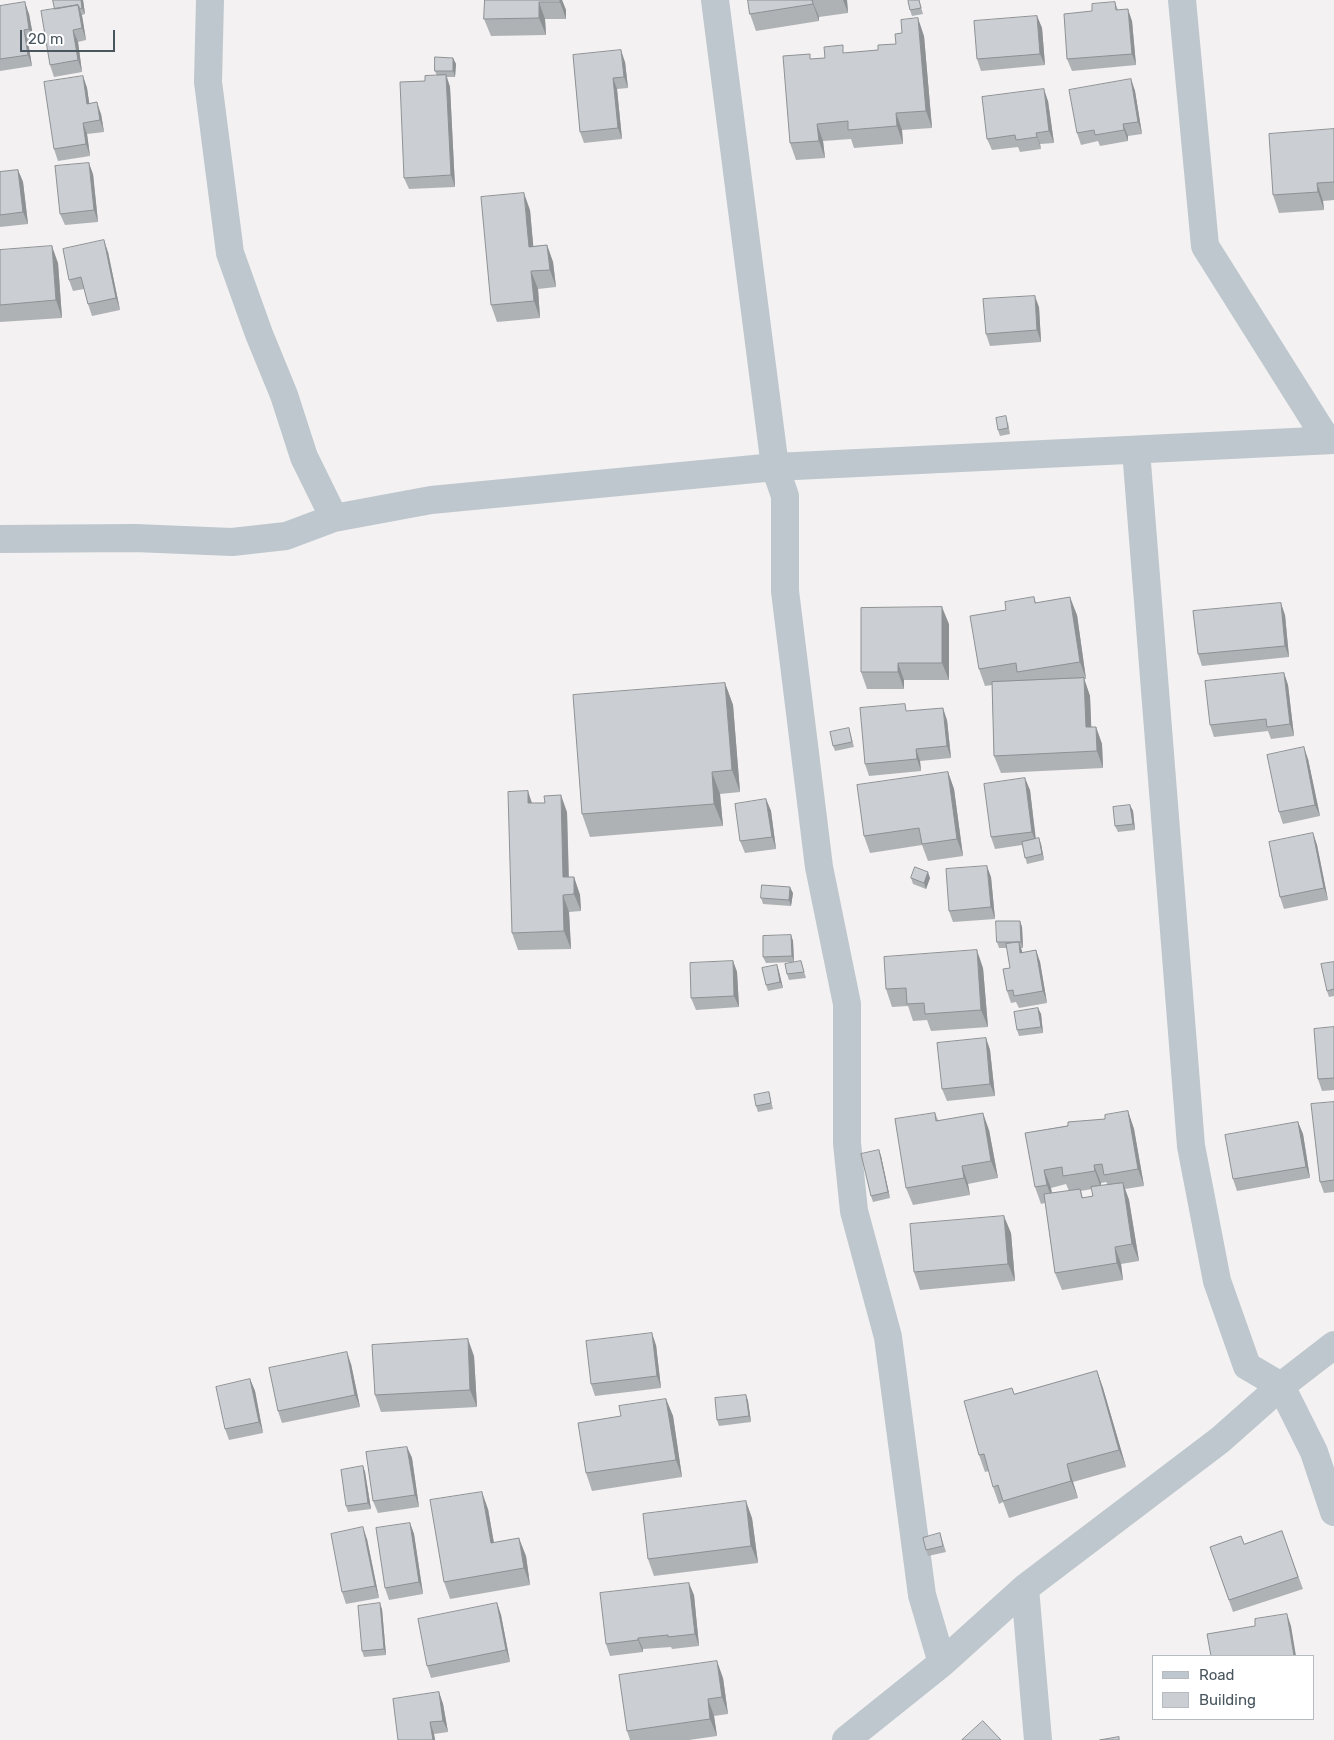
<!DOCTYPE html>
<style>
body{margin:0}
#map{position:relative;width:1334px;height:1740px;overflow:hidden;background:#f3f1f1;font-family:Rubik,sans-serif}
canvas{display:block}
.legend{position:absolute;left:1152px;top:1655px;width:162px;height:65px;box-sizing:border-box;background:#fff;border:1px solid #b6bbbf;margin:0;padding:6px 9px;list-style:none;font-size:15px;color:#49565e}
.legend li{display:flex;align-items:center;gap:10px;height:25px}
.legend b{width:25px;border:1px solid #b6bbbf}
.scale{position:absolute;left:20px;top:30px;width:95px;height:22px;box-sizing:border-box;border:2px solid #49565e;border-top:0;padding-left:6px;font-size:15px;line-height:18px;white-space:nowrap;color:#49565e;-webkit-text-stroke:4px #fff;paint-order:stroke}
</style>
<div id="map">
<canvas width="1334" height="1740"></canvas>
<ul class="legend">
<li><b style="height:6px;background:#bdc7cd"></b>Road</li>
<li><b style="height:14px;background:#cbcfd3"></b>Building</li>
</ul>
<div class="scale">20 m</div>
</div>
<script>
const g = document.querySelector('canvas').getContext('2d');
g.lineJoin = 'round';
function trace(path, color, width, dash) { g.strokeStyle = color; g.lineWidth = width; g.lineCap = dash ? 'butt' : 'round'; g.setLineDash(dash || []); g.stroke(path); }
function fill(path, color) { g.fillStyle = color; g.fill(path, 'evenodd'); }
const street = new Path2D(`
 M210,0L208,82L230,253L259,334L284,395L304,457L334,518
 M715,0L775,467L785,496V591L819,867L847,1004V1143L854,1211L888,1337L922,1595L942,1663
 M1182,0L1205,246L1327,440
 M1136,450L1191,1146L1217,1281L1247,1366L1281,1386L1314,1452L1334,1512
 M0,539L135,538L232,542L286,536L334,518L431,500L775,467L1334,440
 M1025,1588L1038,1740
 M846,1740L942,1663L1025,1588L1220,1440L1281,1386L1334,1345`);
const wall = new Path2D(`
 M53,0H83L85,14L82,15L86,40L78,42L82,72L54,77L50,65L55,9Z
 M485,0H562L566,10V19H545L546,35L491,36L484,19Z
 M748,0H847L848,13L819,17V21L756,31L750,14Z
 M919,0L923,14L912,16L910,10Z
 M1115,2L1118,10L1132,21L1136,65L1072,71L1067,59L1092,11Z
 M0,6L29,14L34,41L28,42L32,66L0,71Z
 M1037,16L1042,28L1045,65L981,71L977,59Z
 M924,36L932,128L902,130L903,144L854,148L851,139L823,141L825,158L796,160L790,143L812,59L825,58L846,53L878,50L896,44Z
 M573,55L625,62L628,88L617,89L622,139L584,143L580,132Z
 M453,58L456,64L455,77H447L450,87L455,187L409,189L404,178L437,76L435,71Z
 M83,76L87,88L89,103L101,114L104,132L87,134L90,156L58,161L54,149Z
 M1131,79L1135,91L1142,134L1128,136V141L1100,146L1098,141L1081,145L1077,133Z
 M1048,101L1054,143L1040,144L1041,149L1020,152L1018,147L992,150L987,139Z
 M1334,129V200L1323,201L1324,210L1279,213L1273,195Z
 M18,170L23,182L28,224L0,227V172Z
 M93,174L98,222L65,225L60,214Z
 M530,210L533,246L547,245L553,262L556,287L538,289L540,318L497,322L491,305Z
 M0,250L58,263L62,318L0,322Z
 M108,252L120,310L92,316L88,304L84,289L73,291L69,280Z
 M1039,307L1041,342L990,346L986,334Z
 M1008,422L1010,434L1000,436L998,430Z
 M1034,597L1036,603L1077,615L1086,679H1084L1090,696L1091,727H1096L1102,744L1103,768L1001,773L994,756L992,685L985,686L979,669L1006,610Z
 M1285,615L1289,657L1202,666L1198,654Z
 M949,624V680H904V689H867L861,672Z
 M1284,673L1288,685L1294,736L1271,739L1268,731L1214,737L1210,725Z
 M725,683L733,705L740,792L720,794L723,826L590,837L582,814Z
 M908,711L947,720L951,758L920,761L921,771L869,776L865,764Z
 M849,728L854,747L835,751L833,746Z
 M1308,759L1320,816L1283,824L1279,812Z
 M948,772L954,789L963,856L928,861L922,845L870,853L864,836Z
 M1030,790L1036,839L1041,844L1044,860L1027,864L1022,845L995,849L991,837Z
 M766,799L771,811L776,849L745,853L740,841Z
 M532,803L567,812L569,877H574L580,895L581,911L569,912L571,949L518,950L512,933Z
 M1130,805L1133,811L1135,830L1118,832L1115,826Z
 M1313,833L1317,845L1328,900L1284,909L1280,897Z
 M991,877L995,919L953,922L949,911Z
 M911,878H930L926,889L913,884Z
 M793,893L791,906L763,904L761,898Z
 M1020,921L1022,927L1023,948H1021L1022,953L1036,950L1040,962L1047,1003L1019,1008L1016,1002L1011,1003L1007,991L1010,968L1007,948H999L997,942Z
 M791,935L793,941L794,962L766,963L763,957Z
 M733,961L737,972L739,1007L696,1010L691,998Z
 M801,961L806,978L789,980L787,974Z
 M1334,962V996L1329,997L1327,991Z
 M777,965L783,988L768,991L766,985Z
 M983,968L988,1027L931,1031L927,1020L913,1021L908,1006L892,1007L886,989Z
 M1038,1008L1041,1014L1043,1033L1019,1036L1017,1030Z
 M1334,1027V1090L1322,1091L1318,1079Z
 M986,1038L990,1050L995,1096L947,1101L942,1089Z
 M769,1092L773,1109L758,1112L756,1106Z
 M1334,1102V1192L1324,1193L1320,1182Z
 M1128,1111L1134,1129L1144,1186L1125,1189L1129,1200L1139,1261L1121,1264L1123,1280L1062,1290L1055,1273L1045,1203L1041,1204L1035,1187L1025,1133L1105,1119ZM1106,1182L1108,1185L1101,1186V1183ZM1066,1184L1069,1191L1052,1193L1051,1188ZM1092,1189L1093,1196L1083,1198L1081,1191Z
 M935,1113L938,1120L989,1130L998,1178L968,1184L970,1195L913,1205L906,1188Z
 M1298,1122L1303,1134L1310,1178L1237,1191L1233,1179Z
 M879,1150L881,1156L890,1198L873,1202L871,1196Z
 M1011,1233L1015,1281L920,1290L914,1272Z
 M656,1345L661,1388L595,1396L591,1384Z
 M474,1356L477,1407L381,1412L375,1395Z
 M351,1364L360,1407L282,1423L278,1411Z
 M1097,1371L1103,1388L1126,1467L1073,1482L1078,1498L1009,1518L1003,1502L999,1504L993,1487L989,1471L985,1472L979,1455L1015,1394Z
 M250,1379L255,1391L263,1433L229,1440L225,1429Z
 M746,1395L748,1401L751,1422L719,1426L717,1420Z
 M666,1399L673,1416L682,1477L592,1491L586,1473L621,1416Z
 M407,1447L412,1458L419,1507L378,1513L373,1501Z
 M363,1466L365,1472L371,1509L348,1512L346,1506Z
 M488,1509L494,1543L526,1556L530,1585L450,1599L444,1582Z
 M752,1518L758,1563L654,1576L648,1559Z
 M410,1523L414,1534L423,1594L389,1600L385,1588Z
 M1282,1531L1303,1589L1233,1612L1210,1547L1241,1536L1244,1544Z
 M940,1533L946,1552L928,1556L926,1550Z
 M367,1539L379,1598L346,1604L342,1592Z
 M694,1595L699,1646L672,1649L671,1647L643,1649V1652L610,1656L606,1644Z
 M497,1603L501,1615L510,1662L431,1678L427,1666Z
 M382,1609L386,1655L364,1657L362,1651Z
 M723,1678L728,1714L714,1716L717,1736L689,1740H630L627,1731Z
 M439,1692L443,1704L448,1732L434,1734L435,1740H398Z`);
const shadedWall = new Path2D(`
 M81,0H83L85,14L82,8Z
 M558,0H562L566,10V19L560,2Z
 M812,0L819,17V21L813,4Z
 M843,0H847L848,13Z
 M25,2L29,14L34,41L29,29Z
 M539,2L545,19L546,35L539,18Z
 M78,5L82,16L86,40L82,28Z
 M1128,9L1132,21L1136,65L1132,54Z
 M1037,16L1042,28L1045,65L1040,54Z
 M918,18L924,36L932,128L926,111Z
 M24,30L28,42L32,66L28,55Z
 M73,30L78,42L82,72L78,60Z
 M621,50L625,62L628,88L624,77Z
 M453,58L456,64L455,77L453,71Z
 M446,75L450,87L455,187L451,175Z
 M83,76L87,88L91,115L87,104Z
 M613,78L617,89L622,139L618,128Z
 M1131,79L1135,91L1142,134L1138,122Z
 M1044,89L1048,101L1054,143L1049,131Z
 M97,102L101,114L104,132L100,120Z
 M896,113L902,130L903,144L897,126Z
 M83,123L87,134L90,156L86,144Z
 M817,124L823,141L825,158L819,141Z
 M1123,124L1128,136V141L1124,130Z
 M1036,133L1040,144L1041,149L1037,137Z
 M89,163L93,174L98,222L94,210Z
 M18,170L23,182L28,224L23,212Z
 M1317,183L1323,201L1324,210L1318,192Z
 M524,193L530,210L535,264L529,247Z
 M104,240L108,252L120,310L116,298Z
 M547,245L553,262L556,287L550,270Z
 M52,246L58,263L62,318L56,300Z
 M531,271L538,289L540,318L534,301Z
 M1035,296L1039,307L1041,342L1037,330Z
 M1070,597L1077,615L1086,679L1080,662Z
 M1281,603L1285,615L1289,657L1285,646Z
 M942,607L949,624V680L942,663Z
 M898,663L904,680V689L898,672Z
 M1284,673L1288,685L1294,736L1290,724Z
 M1084,678L1090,696L1092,744L1086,727Z
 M725,683L733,705L740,792L732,770Z
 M943,708L947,720L951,758L947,746Z
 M1096,727L1102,744L1103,768L1097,751Z
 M1304,747L1308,759L1320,816L1315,805Z
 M916,749L920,761L921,771L917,759Z
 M712,772L720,794L723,826L714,804Z
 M948,772L954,789L963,856L957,839Z
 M1025,778L1030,790L1036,843L1032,832Z
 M528,791L534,809L528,803Z
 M561,795L567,812L569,894L563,877Z
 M766,799L771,811L776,849L772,837Z
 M1130,805L1133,811L1135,830L1133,824Z
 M1313,833L1317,845L1328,900L1324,888Z
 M1039,838L1041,844L1044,860L1042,854Z
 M987,866L991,877L995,919L991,907Z
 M928,872L930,878L926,889L924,883Z
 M574,877L580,895L581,911L574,894Z
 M790,887L793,893L791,906L789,900Z
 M563,895L569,912L571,949L564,931Z
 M1020,921L1022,927L1023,948L1021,942Z
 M791,935L793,941L794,962L792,956Z
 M1019,942L1023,954L1020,953Z
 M977,950L983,968L988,1027L981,1010Z
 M1036,950L1040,962L1047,1003L1043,991Z
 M733,961L737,972L739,1007L734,996Z
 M777,965L779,971L783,988L780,982Z
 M1038,1008L1041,1014L1043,1033L1041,1027Z
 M986,1038L990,1050L995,1096L990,1084Z
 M1128,1111L1134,1129L1144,1186L1138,1169Z
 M983,1113L989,1130L998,1178L991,1161Z
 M1298,1122L1303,1134L1310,1178L1306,1167Z
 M879,1150L881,1156L890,1198L888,1192Z
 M1094,1165L1101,1183V1188L1095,1171Z
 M962,1166L968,1184L970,1195L964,1178Z
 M1044,1170L1051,1188L1053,1202L1047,1185Z
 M1123,1183L1129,1200L1139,1261L1132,1244Z
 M1004,1216L1011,1233L1015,1281L1008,1264Z
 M1115,1247L1121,1264L1123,1280L1117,1263Z
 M652,1333L656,1345L661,1388L657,1376Z
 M468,1339L474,1356L477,1407L470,1390Z
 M347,1352L351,1364L360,1407L355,1395Z
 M1097,1371L1103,1388L1126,1467L1119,1450Z
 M250,1379L255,1391L263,1433L259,1422Z
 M746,1395L748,1401L751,1422L749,1416Z
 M666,1399L673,1416L682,1477L676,1460Z
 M407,1447L412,1458L419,1507L415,1495Z
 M1067,1464L1073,1482L1078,1498L1071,1481Z
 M363,1466L365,1472L371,1509L368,1503Z
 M482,1492L488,1509L497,1561L491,1543Z
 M746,1501L752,1518L758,1563L751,1546Z
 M410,1523L414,1534L423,1594L419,1582Z
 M363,1527L367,1539L379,1598L375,1586Z
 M519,1538L526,1556L530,1585L524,1568Z
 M689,1583L694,1595L699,1646L695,1634Z
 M380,1603L382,1609L386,1655L384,1649Z
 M497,1603L501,1615L510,1662L506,1650Z
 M1287,1614L1291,1626L1296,1656H1294Z
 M638,1638L643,1649V1652L638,1640Z
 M717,1661L723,1678L728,1714L722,1697Z
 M439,1692L443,1704L448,1732L443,1721Z
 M708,1699L714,1716L717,1736L710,1719Z
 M430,1722L434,1734L435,1740H433Z`);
const building = new Path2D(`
 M53,0H81L82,8L80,9L78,5L55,9Z
 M485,0H560V2H539V18L484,19Z
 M748,0H813H812L813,4L750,14Z
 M910,0H919L921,8L910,10L908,1Z
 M25,2L29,29L24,30L28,55L0,59V6Z
 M1115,2L1116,10L1128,9L1132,54L1067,59L1064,14L1092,11V4Z
 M78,5L82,28L73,30L78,60L50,65L41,11Z
 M1037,16L1040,54L977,59L974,21Z
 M918,18L926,111L896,113L897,126L848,130V121L817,124L819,141L790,143L783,56L810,54V59L825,58L824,47L843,45V53L878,50V45L896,44L895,34L902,33L901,20Z
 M621,50L624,77L613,78L618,128L580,132L573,55Z
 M435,57L453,58V71H435Z
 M446,75L451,175L404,178L400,82L425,81V76Z
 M83,76L87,104L97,102L100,120L83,123L86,144L54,149L44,82Z
 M1131,79L1138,122L1123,124L1124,130L1095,135L1094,130L1077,133L1069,90Z
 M1044,89L1049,131L1036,133L1037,137L1016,140L1015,135L987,139L982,97Z
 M1334,129V182L1317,183L1318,192L1273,195L1269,134Z
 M89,163L94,210L60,214L55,166Z
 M18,170L23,212L0,215V172Z
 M524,193L529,247L547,245L550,270L531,271L534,301L491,305L481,197Z
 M104,240L116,298L88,304L81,277L69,280L63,249Z
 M52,246L56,300L0,305V250Z
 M1035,296L1037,330L986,334L983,299Z
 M1006,416L1008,428L998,430L996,418Z
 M1034,597L1035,603L1070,597L1080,662L1017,672L1016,663L979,669L970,616L1006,610L1005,602Z
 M1281,603L1285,646L1198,654L1193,611Z
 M942,607V663H898V672H861V608Z
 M1284,673L1290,724L1267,727L1266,719L1210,725L1205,681Z
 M1084,678L1086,727H1096L1097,751L994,756L992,682Z
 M725,683L732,770L712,772L714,804L582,814L573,695Z
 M905,704L906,711L943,708L947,746L916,749L917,759L865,764L860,708Z
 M849,728L852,742L833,746L830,732Z
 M1304,747L1315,805L1279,812L1267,755Z
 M948,772L957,839L922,844L919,828L864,836L857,785Z
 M1025,778L1032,832L991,837L984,784Z
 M528,791V803H545L544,796L561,795L563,877H574V894L563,895L564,931L512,933L508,792Z
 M766,799L772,837L740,841L735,804Z
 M1130,805L1133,824L1115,826L1113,807Z
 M1313,833L1324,888L1280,897L1269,842Z
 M1039,838L1042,854L1025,858L1022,842Z
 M987,866L991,907L949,911L946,869Z
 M915,867L928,872L924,883L911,878Z
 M762,885L790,887L789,900L761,898Z
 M996,921H1020L1021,942H997Z
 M791,935L792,956L763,957V936Z
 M1019,942L1020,953L1036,950L1043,991L1014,996L1013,990L1007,991L1003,969L1010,968L1006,944Z
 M977,950L981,1010L925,1014L924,1003L907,1004L906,988L886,989L884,957Z
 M733,961L734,996L691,998L690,963Z
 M801,961L804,972L787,974L785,964Z
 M1334,962V989L1327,991L1321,964Z
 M777,965L780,982L766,985L762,968Z
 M1038,1008L1041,1027L1017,1030L1014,1012Z
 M1334,1027V1078L1318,1079L1314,1029Z
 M986,1038L990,1084L942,1089L937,1043Z
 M769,1092L771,1103L756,1106L754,1095Z
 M1334,1102V1180L1320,1182L1311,1104Z
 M1128,1111L1138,1169L1104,1175L1102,1164L1094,1165L1095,1171L1063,1176L1062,1167L1044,1170L1047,1185L1035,1187L1025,1133L1068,1126V1122L1105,1119V1115Z
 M935,1113L936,1121L983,1113L991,1161L962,1166L964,1178L906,1188L895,1119Z
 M1298,1122L1306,1167L1233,1179L1225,1135Z
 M879,1150L888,1192L871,1196L861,1154Z
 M1123,1183L1132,1244L1115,1247L1117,1263L1055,1273L1044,1194L1080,1189L1082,1198L1093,1196L1091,1187Z
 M1004,1216L1008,1264L914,1272L910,1224Z
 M652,1333L657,1376L591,1384L586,1341Z
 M468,1339L470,1390L375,1395L372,1345Z
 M347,1352L355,1395L278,1411L269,1368Z
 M1097,1371L1119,1450L1067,1464L1071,1481L1003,1501L998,1485L993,1487L984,1454L979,1455L964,1401L1012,1388L1014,1394Z
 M250,1379L259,1422L225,1429L216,1387Z
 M746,1395L749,1416L717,1420L715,1398Z
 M666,1399L676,1460L586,1473L578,1423L621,1416L619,1406Z
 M407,1447L415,1495L373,1501L366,1452Z
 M363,1466L368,1503L346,1506L341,1470Z
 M482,1492L491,1543L519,1538L524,1568L444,1582L430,1500Z
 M746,1501L751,1546L648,1559L643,1514Z
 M410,1523L419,1582L385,1588L376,1528Z
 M363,1527L375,1586L342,1592L331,1534Z
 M1282,1531L1298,1577L1229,1600L1210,1547L1241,1536L1244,1544Z
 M940,1533L943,1546L926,1550L923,1538Z
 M689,1583L695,1634L668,1637V1635L638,1638V1640L606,1644L600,1593Z
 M380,1603L384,1649L362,1651L358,1606Z
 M497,1603L506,1650L427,1666L418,1619Z
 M1287,1614L1294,1656H1211L1207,1634L1255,1626V1619Z
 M717,1661L722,1697L708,1699L710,1719L627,1731L619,1675Z
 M439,1692L443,1721L430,1722L433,1740H398L393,1699Z
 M983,1721L1001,1740H962Z
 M1119,1737V1740H1100Z`);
trace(street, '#bdc7cd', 28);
fill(wall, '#afb2b5');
fill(shadedWall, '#8e9194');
fill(building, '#cbcfd3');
trace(building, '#8e9194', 1);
</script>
